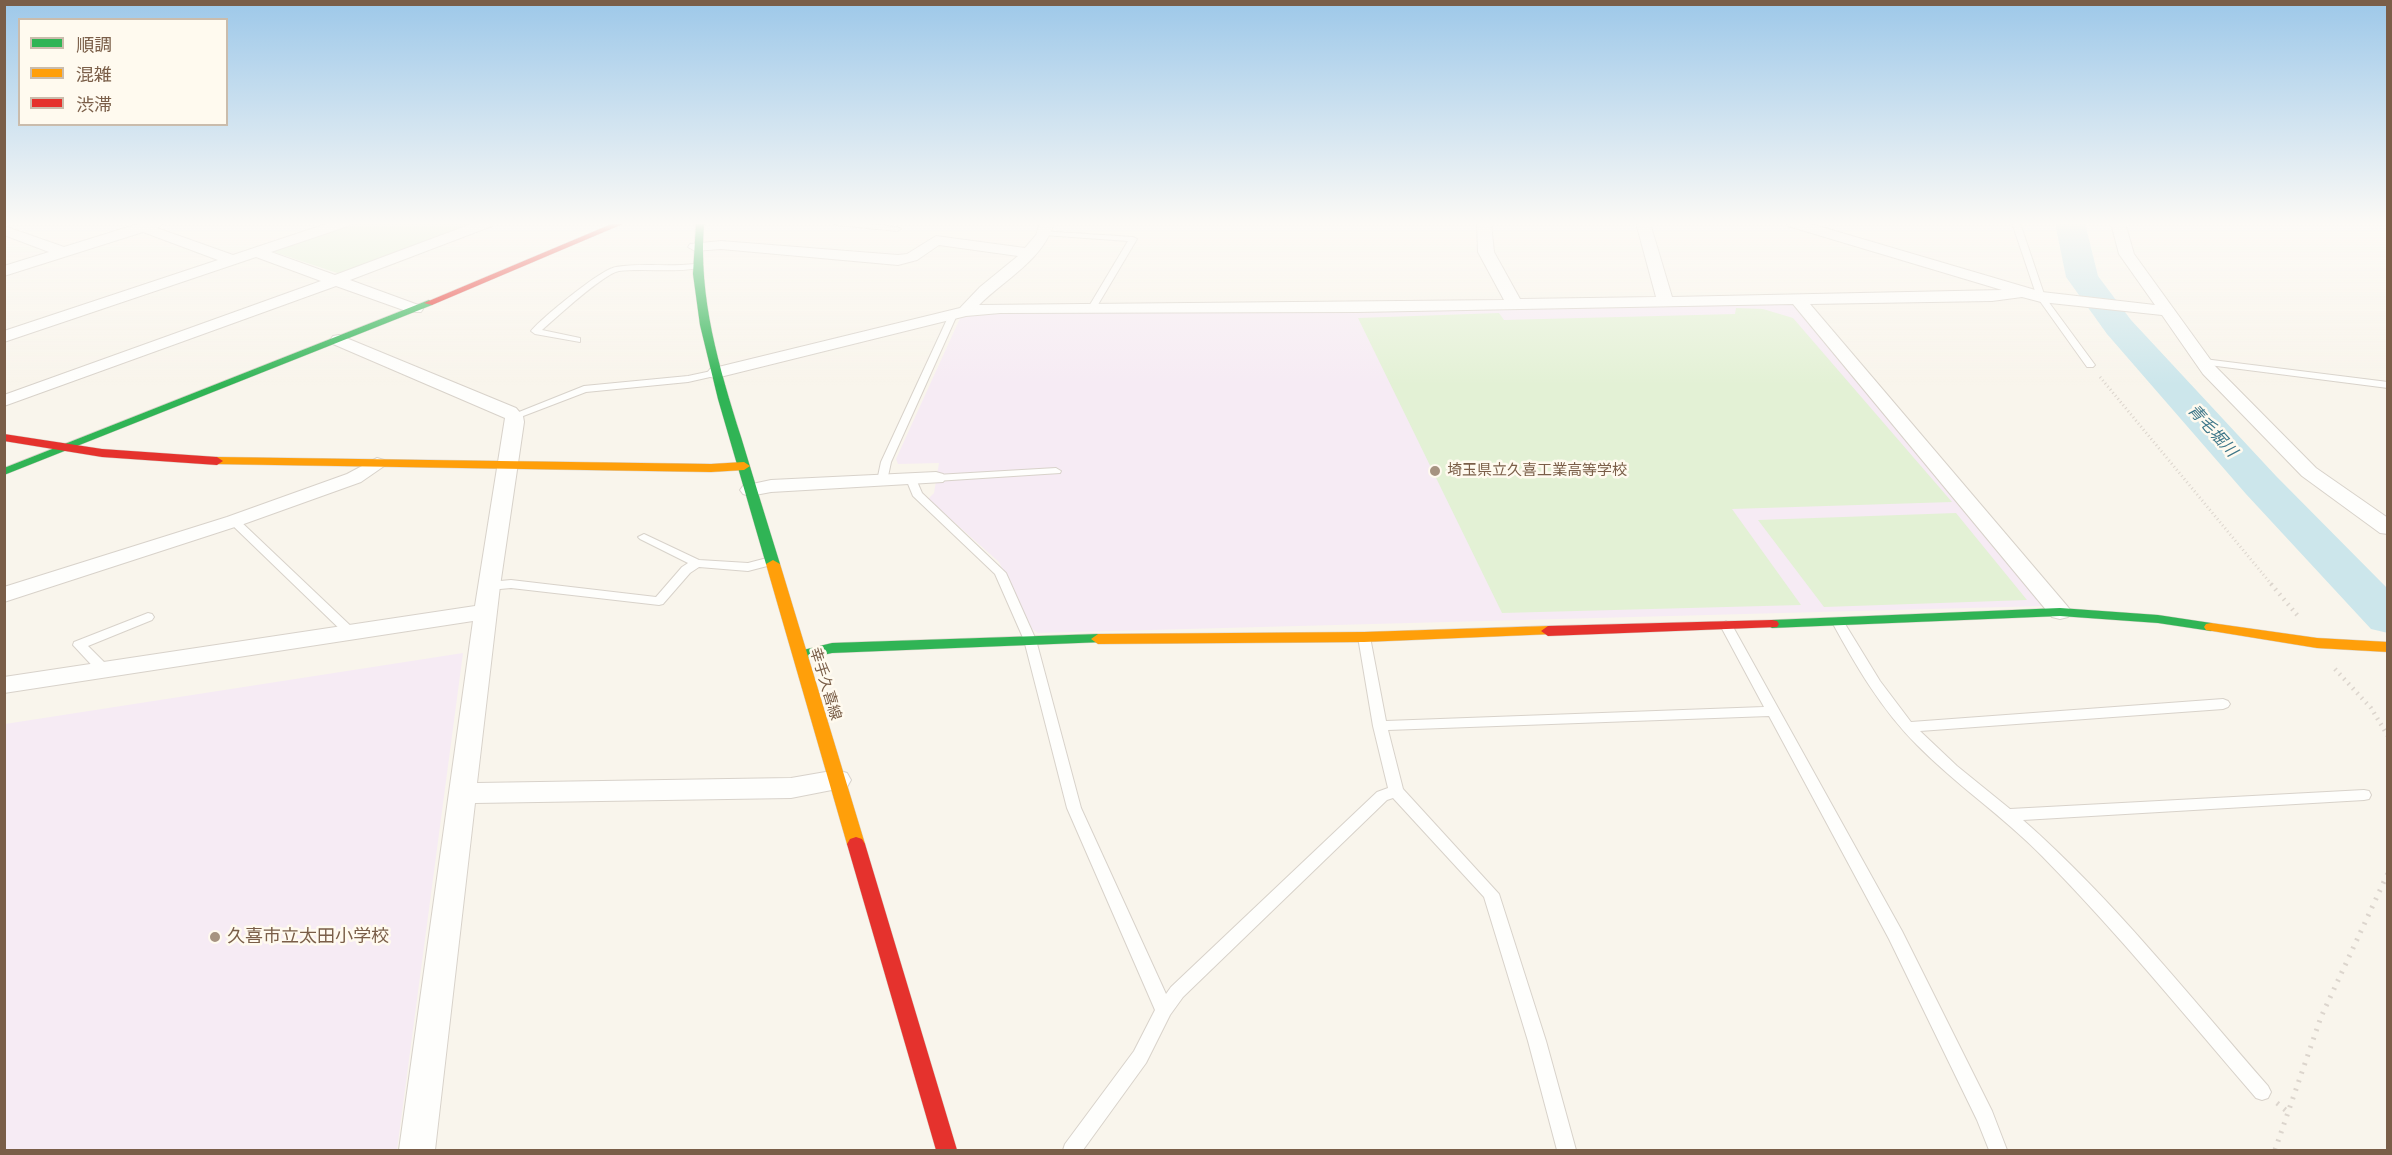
<!DOCTYPE html>
<meta charset="utf-8">
<style>
body{margin:0}
#map{position:relative;width:2392px;height:1155px;overflow:hidden;background:#f9f5ec;font-family:Arial,"Noto Sans JP",sans-serif}
canvas{display:block}
.frame{position:absolute;inset:0;border:6px solid #7a5e48;pointer-events:none}
.legend{position:absolute;left:18px;top:18px;width:210px;height:108px;box-sizing:border-box;background:#fffaef;border:2px solid #cabcac;margin:0;padding:8px 10px;list-style:none;font-size:18px;color:#7a5e48}
.legend li{display:flex;align-items:center;gap:12px;height:30px}
.legend b{width:30px;border:2px solid #cabcac}
</style>
<div id="map">
<canvas width="2392" height="1155"></canvas>
<div class="frame"></div>
<ul class="legend">
<li><b style="height:8px;background:#30b455"></b>順調</li>
<li><b style="height:8px;background:#ff9f0a"></b>混雑</li>
<li><b style="height:8px;background:#e5322d"></b>渋滞</li>
</ul>
</div>
<script>
const g = document.querySelector('canvas').getContext('2d');
g.lineJoin = 'round';
function fill(path, color) { g.fillStyle = color; g.fill(path, 'evenodd'); }
function trace(path, color, width, dash) { g.strokeStyle = color; g.lineWidth = width; g.lineCap = dash ? 'butt' : 'round'; g.setLineDash(dash || []); g.stroke(path); }
function drawText(font, color, halo, rows, align = 'center') {
  g.font = font + ' Arial,"Noto Sans JP",sans-serif'; g.lineWidth = 5; g.setLineDash([]); g.textBaseline = 'middle'; g.strokeStyle = halo; g.fillStyle = color; for (const [text, x, y, turn = 0] of rows) {
    g.save(); g.translate(x, y); g.rotate((+turn || 0) * Math.PI / 180); g.textAlign = isNaN(turn) ? turn : align; if (halo) g.strokeText(text, 0, 0); g.fillText(text, 0, 0); g.restore();
  }
}
const education = new Path2D(`
 M1789,303L1798,306L2043,606L1038,633L1032,629L999,562L928,499L934,493L939,463L898,464L896,459L961,316L995,310Z
 M463,653L397,1150H5V724Z`);
const green = new Path2D(`
 M353,223H474L340,274L271,251Z
 M1736,308L1763,309L1793,318L1952,502L1732,509L1801,605L1502,613L1358,318L1499,313L1504,320L1735,314Z
 M1956,513L2027,600L1824,607L1758,520Z`);
const river = new Path2D(`
 M2055,223H2085L2098,276L2131,320L2276,476L2388,589V633L2371,629L2246,494L2107,334L2066,277Z`);
const pathFar2 = new Path2D(`
 M2100,377L2272,585`);
const pathFar1 = new Path2D(`
 M2271,584L2298,616
 M2335,669L2371,708L2388,736`);
const path = new Path2D(`
 M2277,1103L2289,1113
 M2275,1150L2321,1017L2388,873`);
const lane = new Path2D(`
 M833,223H859L897,227L901,229L897,231L837,225Z
 M2012,223H2020L2045,297L2095,365L2093,367H2087L2037,297Z
 M1041,231L1133,237L1137,239L1096,308L1092,311L1088,308L1128,241L1044,235H1041Z
 M695,264L699,266L698,268C672,273 645,268 619,271C603,274 557,317 542,330L580,338V342L535,334L531,331C542,318 601,269 616,267C642,263 668,267 695,264Z
 M953,312L957,315L891,462L887,481L882,484L878,483L877,481L881,462L949,315Z
 M2204,359L2388,382V388L2201,364V360Z
 M716,370L719,371V375L688,382L586,392L518,418L514,419L509,416L584,386L688,376Z
 M1056,468L1061,471L1060,473L936,481L931,478L936,475Z
 M911,476L916,479L922,493L1006,573L1036,640L1081,808L1166,994L1171,987L1377,792L1388,788L1373,726L1358,637L1359,634H1369L1370,637L1386,721L1764,707L1720,625L1726,621L1732,625L1902,931L1992,1111L2007,1150H1989L1977,1120L1889,939L1769,716L1388,730L1403,789L1499,894L1546,1041L1576,1150H1557L1528,1041L1484,897L1393,798L1387,800L1183,997L1170,1015L1146,1063L1083,1150H1063L1065,1144L1134,1051L1155,1010L1067,808L1024,640L995,574L913,496L906,479Z
 M234,518L238,519L355,630L357,633L355,636H347L230,523L228,521L230,519Z
 M644,534L699,560L748,563L771,557L777,561L775,564L748,571L699,567L690,573L663,604L659,605L511,588L489,590L483,586L489,582L511,580L656,597L682,567L688,563L640,539L638,537Z
 M148,613L152,614L154,617L152,620L88,646L109,667L111,670L109,673H99L73,645L74,642Z
 M1838,618L1842,619L1880,681L1911,722L2223,699L2228,701L2230,704L2228,707L2223,709L1920,731L1957,766L2010,809L2364,790L2369,791L2371,795L2369,799L2364,800L2023,820C2112,898 2190,997 2268,1086L2271,1092L2268,1098L2262,1100L2256,1098C2186,1017 2118,933 2042,856C2003,816 1956,785 1917,745C1881,709 1856,666 1832,622Z`);
const street = new Path2D(`
 M141,223H164L157,228L233,255L329,223H350L348,226L271,252L335,275L474,223H494L492,226L350,280L421,306L423,309L421,312H409L336,286L4,406V395L321,281L256,257L4,342V331L218,260L143,232L4,276V266L49,252L4,235V226L64,247Z
 M1040,223H1054C1043,260 1005,279 979,305L1504,300L1478,252L1477,223H1491L1494,252L1520,299L1656,297L1636,223H1650L1672,297L2002,290L1788,226L1786,223H1808L2042,292L2155,305L2119,254L2111,223H2125L2134,254L2215,366L2316,468L2388,518V534L2380,533L2302,476L2203,374L2162,315L2041,302L2022,297L1992,301L1810,304L2068,607L2072,612L2068,617L2060,619L2052,617L1793,304L1357,312L1000,313L966,316L716,378L710,377L707,373L710,369L960,308L980,287L1018,256L939,245L917,260L898,265L721,249L695,251L688,247L690,244L721,241L898,255L907,254L936,236L1025,248L1036,235Z
 M339,335L516,408L523,416L524,422L500,586L477,783L791,778L837,770L847,773L851,780L847,787L791,798L475,803L435,1150H399L473,621L4,693V677L475,606L505,418L333,344L330,340L333,336Z
 M377,458L384,460L387,464L361,482L241,525L4,602V587L227,517L347,474Z
 M936,472L943,474L946,478L943,482L771,492L750,496L743,494L740,490L743,486L771,480Z`);
const fast = new Path2D(`
 M696,223H704C698,298 719,367 741,437C754,480 767,522 780,564L773,568L766,564L718,399L700,325L693,274Z
 M429,300L434,303L432,305L4,475V468Z
 M2060,608L2158,615L2211,623L2218,627L2211,631L2158,623L2060,616L1772,628L1765,624L1772,620Z
 M1098,634L1105,639L1103,642L832,653L800,660L793,655L795,652L832,643Z`);
const slow = new Path2D(`
 M217,457L711,464L744,462L750,466L744,470L711,472L213,464L211,461Z
 M773,560L780,564L865,844L862,849L856,851L850,849L847,844L766,564Z
 M2211,623L2317,638L2388,642V652L2317,648L2206,630L2204,627L2206,624Z
 M1548,626L1555,631L1553,634L1364,642L1098,644L1091,639L1098,634L1364,632Z`);
const jam = new Path2D(`
 M614,223H625L432,305L424,303Z
 M4,434L102,449L217,457L223,461L217,465L102,457L4,441Z
 M1772,620L1777,621L1779,624L1777,627L1548,636L1541,631L1548,626Z
 M856,837L862,839L865,844L957,1150H936L847,844L850,839Z`);
const markers = [
 [1435,471,6,"#a69381"],
 [215,937,6,"#a69381"]
];
const poiNames = [
 ["埼玉県立久喜工業高等学校",1447,471]
];
const streetNames = [
 ["幸手久喜線",825,684,73]
];
const waterNames = [
 ["青毛堀川",2212,431,48]
];
const nearPoinames = [
 ["久喜市立太田小学校",227,937]
];
fill(education, '#f6ebf4');
fill(green, '#e3f1d5');
fill(river, '#cce6eb');
trace(lane, '#d8d2ca', 2);
trace(street, '#d8d2ca', 2);
trace(fast, '#d8d1c8', 1);
trace(slow, '#d8d1c8', 1);
trace(jam, '#d8d1c8', 1);
trace(pathFar2, '#dcd5cd', 3, [1, 3]);
trace(pathFar1, '#dcd5cd', 4.5, [1.5, 5]);
trace(path, '#dcd5cd', 5, [2, 7]);
fill(lane, '#fefefc');
fill(street, '#fefefc');
fill(fast, '#30b455');
fill(slow, '#ff9f0a');
fill(jam, '#e5322d');
const sky = g.createLinearGradient(0, 0, 0, 385);
sky.addColorStop(0, '#9dc8e9');
sky.addColorStop(0.58, '#fcfaf6');
sky.addColorStop(1, '#fcfaf600');
g.fillStyle = sky;
g.fillRect(0, 0, 2392, 385);
for (const [x, y, r, color] of markers) { const dot = new Path2D(); dot.arc(x, y, r, 0, 2 * Math.PI); g.fillStyle = color; g.fill(dot); trace(dot, '#fffaef', 2); }
drawText('15px', '#7a5e48', '#fffaef', poiNames, 'left');
drawText('15px', '#7a5e48', '#fffaef', streetNames);
drawText('italic 16px', '#3d7688', '#fffaef', waterNames);
drawText('18px', '#7a5e48', '#fffaef', nearPoinames, 'left');
</script>
